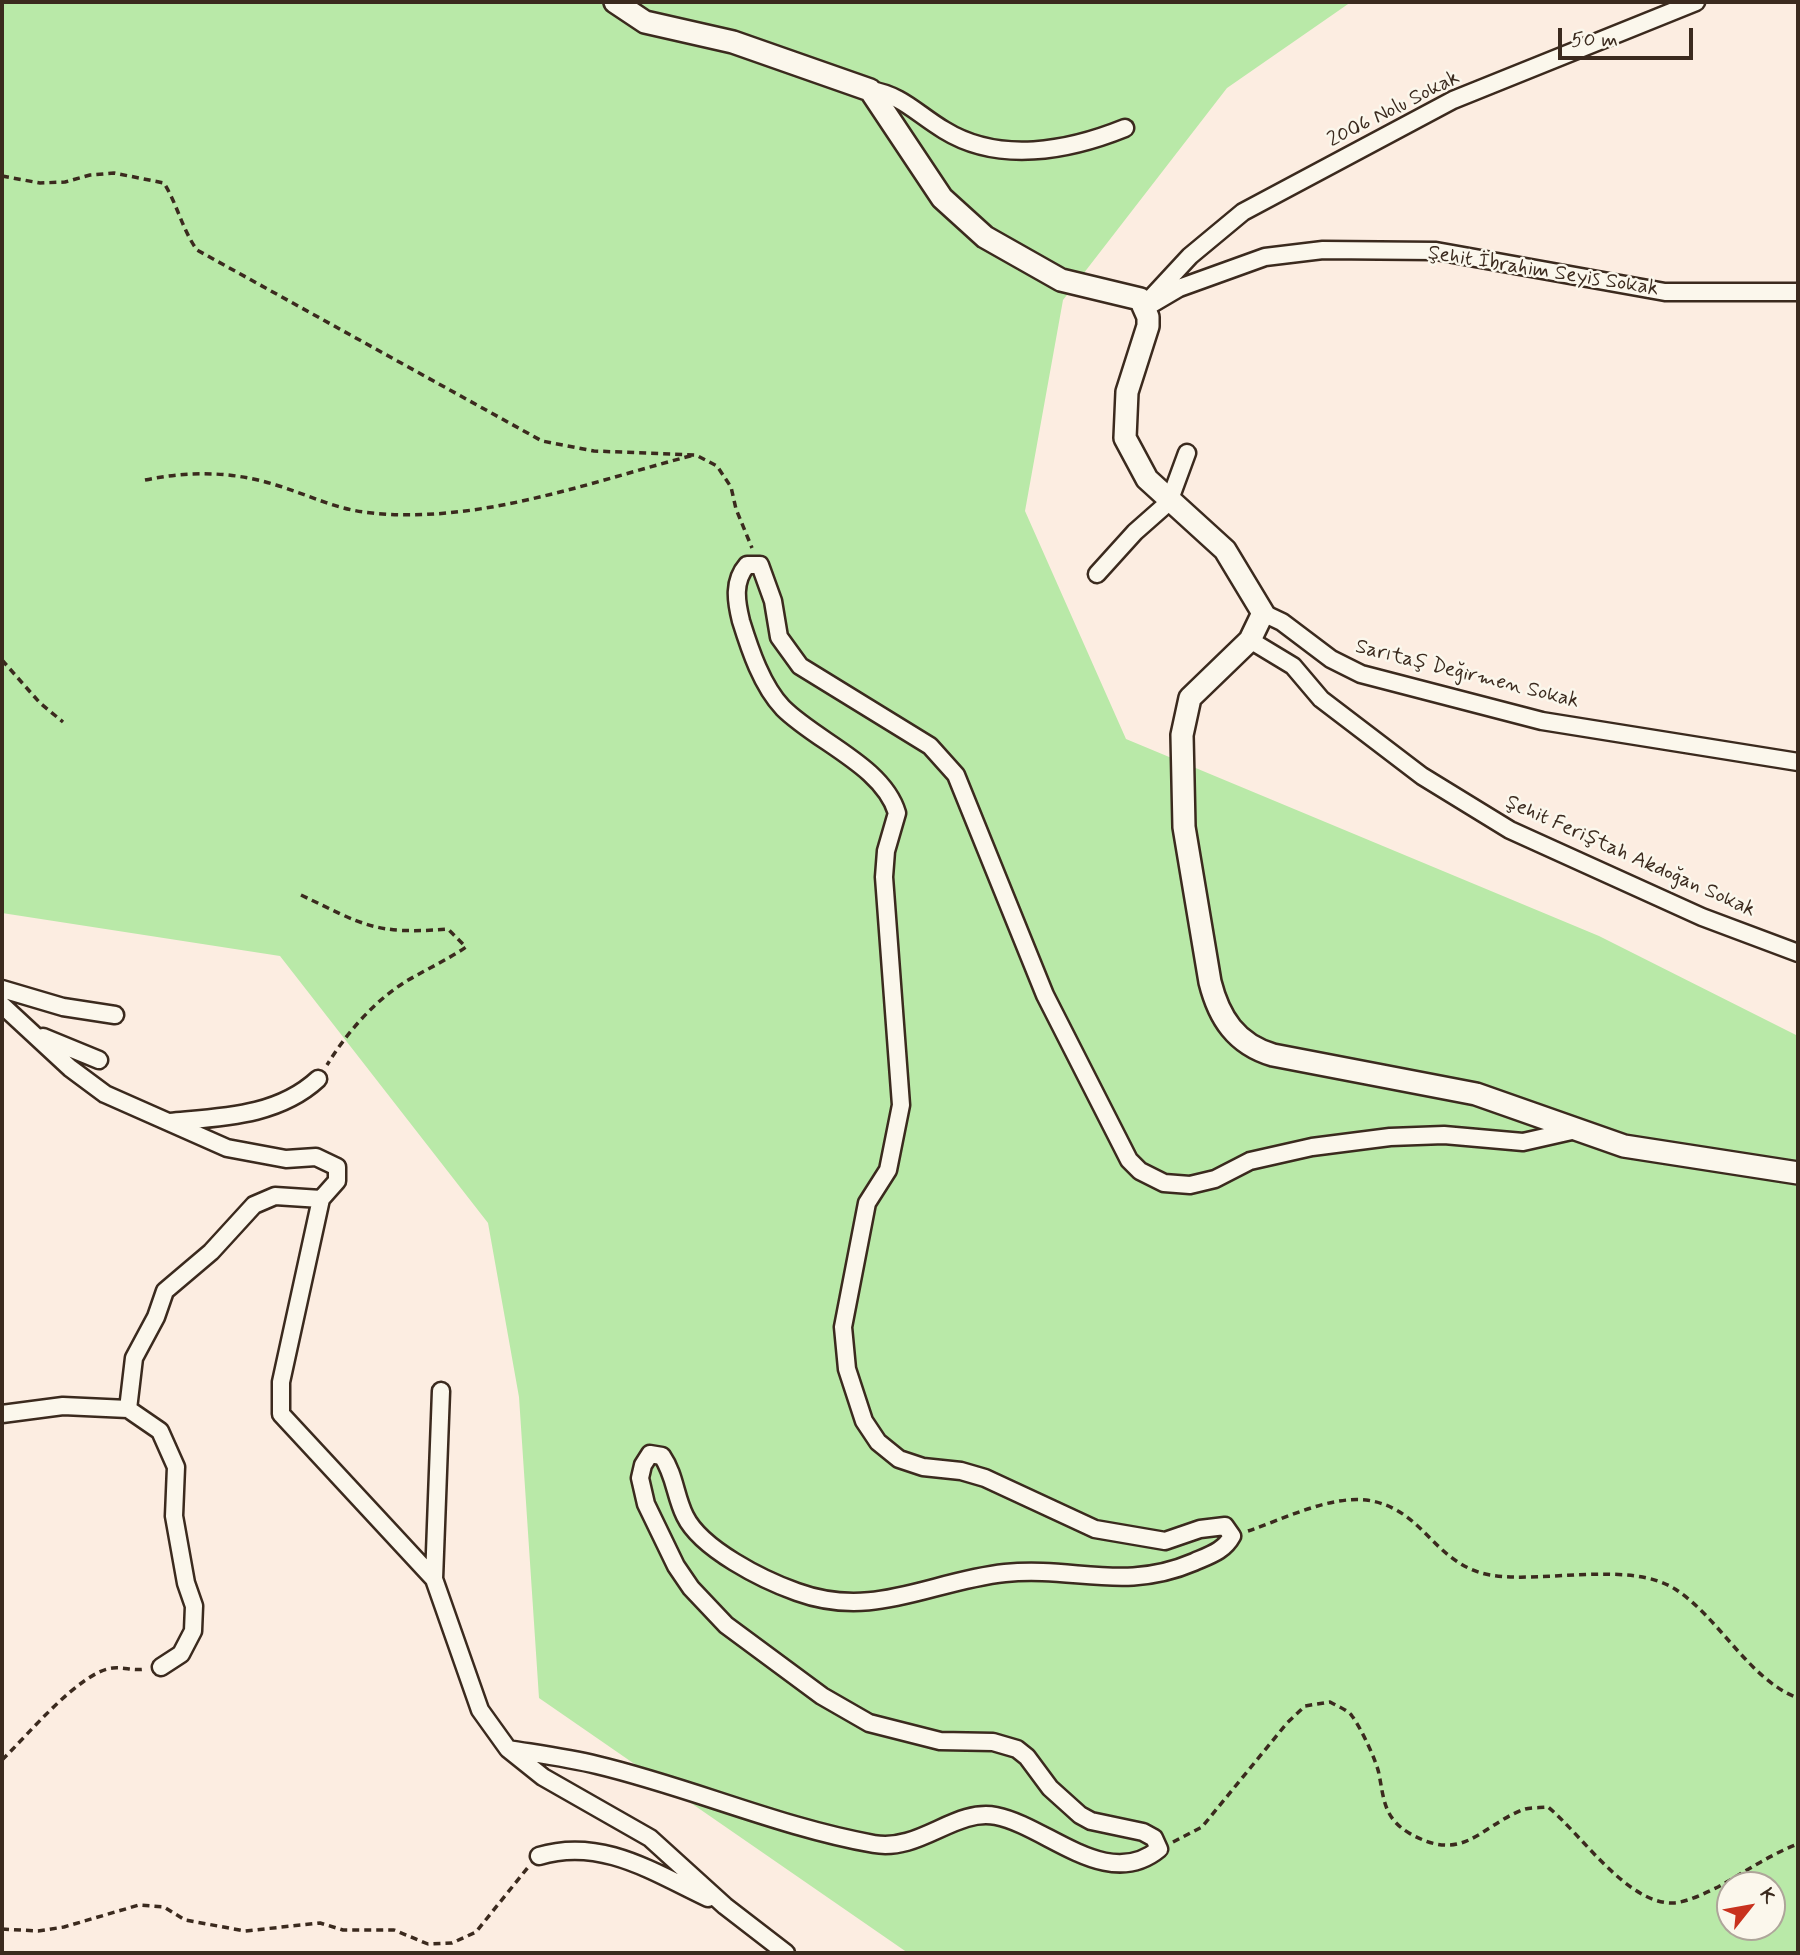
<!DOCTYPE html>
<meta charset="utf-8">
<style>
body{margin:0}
#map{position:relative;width:1800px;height:1955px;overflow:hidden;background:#fcede1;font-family:Mynerve,sans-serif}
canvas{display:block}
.frame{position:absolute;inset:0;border:4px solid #3b2a1e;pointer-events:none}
.north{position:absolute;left:1716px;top:1871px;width:70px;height:70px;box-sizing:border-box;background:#fbf7ec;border:2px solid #aea59a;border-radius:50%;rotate:59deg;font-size:19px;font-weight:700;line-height:28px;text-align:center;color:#3b2a1e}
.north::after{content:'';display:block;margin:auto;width:24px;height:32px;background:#c8321e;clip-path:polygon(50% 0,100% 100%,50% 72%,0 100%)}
.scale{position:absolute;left:1558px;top:28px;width:135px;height:32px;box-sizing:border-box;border:4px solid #3b2a1e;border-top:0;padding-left:9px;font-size:21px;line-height:24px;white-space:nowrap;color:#3b2a1e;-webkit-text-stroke:5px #fbf7ec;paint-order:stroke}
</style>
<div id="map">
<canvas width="1800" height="1955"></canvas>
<div class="frame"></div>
<div class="north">K</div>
<div class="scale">50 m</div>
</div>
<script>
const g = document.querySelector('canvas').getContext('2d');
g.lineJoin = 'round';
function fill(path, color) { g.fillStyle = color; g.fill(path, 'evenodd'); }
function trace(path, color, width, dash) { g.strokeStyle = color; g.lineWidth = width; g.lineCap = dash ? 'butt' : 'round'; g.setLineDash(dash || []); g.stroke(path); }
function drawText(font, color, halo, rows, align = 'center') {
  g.font = font + ' Mynerve,sans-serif'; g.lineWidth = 5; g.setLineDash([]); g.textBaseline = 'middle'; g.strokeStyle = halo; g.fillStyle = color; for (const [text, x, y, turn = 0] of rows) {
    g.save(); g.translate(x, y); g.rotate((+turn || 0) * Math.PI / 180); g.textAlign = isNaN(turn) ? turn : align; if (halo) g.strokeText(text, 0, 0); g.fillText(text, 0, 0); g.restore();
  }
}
const green = new Path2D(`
 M2,2H1351L1227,88L1063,300L1025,511L1126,739L1599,936L1798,1036V1953H908L539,1698L519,1397L488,1223L280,956L2,913ZM1730,1885H1772V1927H1730Z`);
const path = new Path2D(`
 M2,176L40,183L65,182L90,175L114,173L164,183C178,206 182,229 197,250L542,441L594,451L696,455L717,466L731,487L736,509L752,548
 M145,480C189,471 232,471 276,485C309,495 337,510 372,513C480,524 590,482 694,455
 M2,660L40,703L63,722
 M301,895C364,925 375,935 448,929L466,947C447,960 425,970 405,982C373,1002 346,1034 327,1065
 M1248,1531C1284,1519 1328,1496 1366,1500C1425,1508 1432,1564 1490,1575C1542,1584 1630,1560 1675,1589C1719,1617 1749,1680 1798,1698
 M2,1760C27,1736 80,1671 113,1668C124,1667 134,1671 145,1669
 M1173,1842L1202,1827L1287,1723L1305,1706L1330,1702C1337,1706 1348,1710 1352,1716C1360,1726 1377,1762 1379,1774C1384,1800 1384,1818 1409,1833C1463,1864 1478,1828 1522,1810C1529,1807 1540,1808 1548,1807C1582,1835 1627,1904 1673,1903C1688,1902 1705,1893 1718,1887C1745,1872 1769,1855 1798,1844
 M2,1929L38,1931L64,1927L139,1905L164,1907L185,1920L245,1931L320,1923L343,1930H394L428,1944L452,1943L476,1932L529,1866`);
const minor = new Path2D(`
 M870,90C902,95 917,114 944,130C999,164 1068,151 1125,128
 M1152,297L1190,256L1243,212L1453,100L1696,2
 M1145,308L1179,288L1265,257L1323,250L1436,251L1665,292H1798
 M1097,574L1135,532L1169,502L1187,453
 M1263,613L1282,622L1331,659L1361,674L1542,721L1798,762
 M1250,640L1293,666L1321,699L1422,776L1510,830L1702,917L1798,953
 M2,989L63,1007L115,1015
 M2,1005L70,1068L105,1094L227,1148L286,1159L316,1157L337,1167V1181L321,1199L281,1382V1414L434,1579
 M43,1037L99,1060
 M170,1122C223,1117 278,1116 318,1079
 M441,1391L434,1579L480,1710L508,1749L543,1777L650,1838L725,1906L786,1953
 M2,1414L63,1406L128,1409
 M161,1667L181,1654L193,1631L194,1606L186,1583L174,1516L176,1467L160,1431L128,1409L134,1358L156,1317L165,1291L211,1252L254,1205L275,1196L321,1199
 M508,1749C538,1754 568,1758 597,1765C690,1787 779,1827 874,1844C920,1852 955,1808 996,1816C1047,1826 1107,1892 1159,1849L1154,1838L1143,1832L1091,1821L1080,1815L1050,1788L1027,1757L1017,1749L993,1742L940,1741L869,1723L822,1696L726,1625L691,1588L676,1566L646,1504L640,1478L643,1465L650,1454L662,1456C675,1475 675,1496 685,1516C701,1549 763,1580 797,1592C874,1620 930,1581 1005,1573C1075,1566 1124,1592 1194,1562C1210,1555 1224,1551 1232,1536L1225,1526L1200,1529L1165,1541L1095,1529L985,1478L961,1471L923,1467L899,1459L878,1442L864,1421L847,1369L843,1327L867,1203L888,1170L901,1105L884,877L886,851L897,813C883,766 817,742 783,708C762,686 750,650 741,621C736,601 733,581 747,565H760L773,601L779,637L800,666L930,746L956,775L1045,995L1129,1160L1140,1171L1164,1183L1190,1185L1215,1179L1250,1161L1312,1147L1390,1137L1444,1135L1523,1142L1576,1130
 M539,1856C601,1837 653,1872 708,1898`);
const tertiary = new Path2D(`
 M615,2L645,22L733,42L870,90L942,198L985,237L1061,280L1140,299L1148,317V326L1127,392L1125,438L1147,479L1225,550L1263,613L1250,640L1190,698L1182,735L1184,827L1210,982C1219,1018 1236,1044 1273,1055L1476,1094L1624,1146L1798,1173`);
const streetNames = [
 ["2006 Nolu Sokak",1394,110,-27],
 ["Şehit İbrahim Seyis Sokak",1543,272,9],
 ["Sarıtaş Değirmen Sokak",1467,675,14],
 ["Şehit Feriştah Akdoğan Sokak",1630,857,24]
];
fill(green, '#b9e9a8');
trace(minor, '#3b2a1e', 21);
trace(tertiary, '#3b2a1e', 26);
trace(path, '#3b2a1e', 3.5, [7, 5]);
trace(minor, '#fbf7ec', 16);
trace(tertiary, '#fbf7ec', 21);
drawText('21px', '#3b2a1e', '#fbf7ec', streetNames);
</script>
